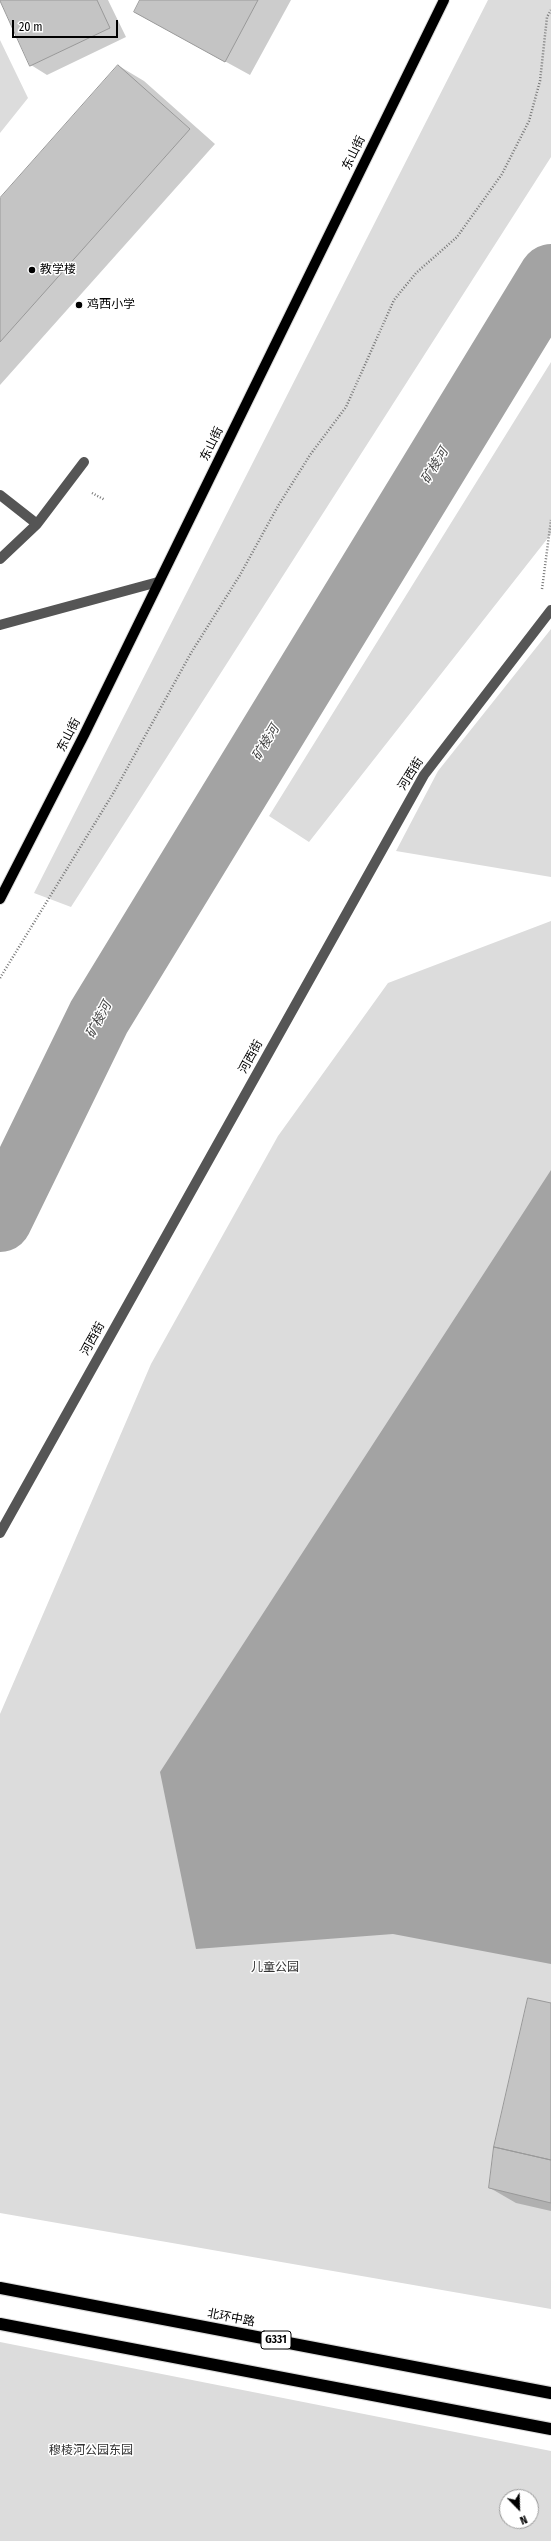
<!DOCTYPE html>
<meta charset="utf-8">
<style>
body{margin:0}
#map{position:relative;width:551px;height:2541px;overflow:hidden;background:#fff;font-family:"Fira Sans Condensed",sans-serif}
canvas{display:block}
.north{position:absolute;left:499px;top:2489px;width:40px;height:40px;box-sizing:border-box;background:#fff;border:1px solid #999;border-radius:50%;rotate:157deg;font-size:11px;font-weight:700;line-height:16px;text-align:center;color:#000}
.north::after{content:'';display:block;margin:auto;width:14px;height:18px;background:#000;clip-path:polygon(50% 0,100% 100%,50% 72%,0 100%)}
.scale{position:absolute;left:12px;top:20px;width:106px;height:18px;box-sizing:border-box;border:2px solid #000;border-top:0;padding-left:5px;font-size:12px;line-height:14px;white-space:nowrap;color:#000;-webkit-text-stroke:3px #fff;paint-order:stroke}
</style>
<div id="map">
<canvas width="551" height="2541"></canvas>
<div class="north">N</div>
<div class="scale">20 m</div>
</div>
<script>
const g = document.querySelector('canvas').getContext('2d');
g.lineJoin = 'round';
function fill(path, color) { g.fillStyle = color; g.fill(path, 'evenodd'); }
function trace(path, color, width, dash) { g.strokeStyle = color; g.lineWidth = width; g.lineCap = dash ? 'butt' : 'round'; g.setLineDash(dash || []); g.stroke(path); }
function drawText(font, color, halo, rows, align = 'center') {
  g.font = font + ' "Fira Sans Condensed","Noto Sans SC",sans-serif'; g.lineWidth = 3; g.setLineDash([]); g.textBaseline = 'middle'; g.strokeStyle = halo; g.fillStyle = color; for (const [text, x, y, turn = 0] of rows) {
    g.save(); g.translate(x, y); g.rotate((+turn || 0) * Math.PI / 180); g.textAlign = isNaN(turn) ? turn : align; if (halo) g.strokeText(text, 0, 0); g.fillText(text, 0, 0); g.restore();
  }
}
const green = new Path2D(`
 M488,0H551V157L71,907L34,893Z
 M0,40L28,98L0,133Z
 M551,362V534L309,842L269,816Z
 M551,629V877L396,851L438,771Z
 M551,921V2309L0,2213V1714L151,1364L278,1136L388,983Z
 M0,2342L551,2451V2541H0ZM507,2497H531V2521H507Z`);
const water = new Path2D(`
 M551,1170V1964L393,1934L196,1949L160,1772Z`);
const shadow = new Path2D(`
 M0,0H108L126,37L47,75L31,65Z
 M141,0H291L250,75L135,12Z
 M119,66L144,81L215,144L0,385V199Z
 M551,2004V2211L516,2203L490,2188Z`);
const river = new Path2D(`
 M0,1220L99,1017L551,276`);
const building = new Path2D(`
 M0,0H97L110,28L30,66Z
 M140,0H258L225,62L134,12Z
 M118,65L190,129L0,342V198Z
 M528,1998L551,2003V2160L494,2147Z
 M494,2147L551,2160V2203L489,2188Z`);
const path = new Path2D(`
 M92,493L105,500
 M542,589L551,520
 M0,978L114,792L191,653L240,575L278,506L310,455L346,407L394,300L416,273L457,237L502,174L529,121L540,81L547,17L551,10`);
const minor = new Path2D(`
 M0,495L37,524
 M0,559L37,524L84,462
 M0,625L158,582
 M0,1533L424,775L551,610`);
const major = new Path2D(`
 M0,899L84,735L444,0`);
const highway = new Path2D(`
 M0,2288L551,2393
 M0,2324L551,2429`);
const markers = [
 [32,270,4,"#000"],
 [79,305,4,"#000"]
];
const shields = [
 [276,2340,30]
];
const shieldNames = [
 ["G331",276,2340]
];
const streetNames = [
 ["东山街",354,153,-64],
 ["东山街",212,444,-64],
 ["东山街",69,735,-63],
 ["河西街",411,774,-58],
 ["河西街",251,1057,-61],
 ["河西街",93,1339,-61],
 ["北环中路",231,2318,11]
];
const poiNames = [
 ["教学楼",40,270],
 ["鸡西小学",87,305]
];
const parkNames = [
 ["儿童公园",275,1968],
 ["穆棱河公园东园",91,2451]
];
const waterNames = [
 ["矿棱河",435,466,-59],
 ["矿棱河",266,743,-59],
 ["矿棱河",99,1020,-62]
];
fill(green, '#dcdcdc');
fill(water, '#a3a3a3');
fill(shadow, '#0003');
trace(river, '#a3a3a3', 64);
fill(building, '#c4c4c4');
trace(building, '#999', 1);
trace(major, '#dbdbdb', 12);
trace(highway, '#dbdbdb', 14);
trace(path, '#777', 2.5, [1, 2]);
trace(minor, '#555', 10);
trace(major, '#000', 10);
trace(highway, '#000', 12);
for (const [x, y, r, color] of markers) { const dot = new Path2D(); dot.arc(x, y, r, 0, 2 * Math.PI); g.fillStyle = color; g.fill(dot); trace(dot, '#fff', 1.5); }
for (const [x, y, w] of shields) { const box = new Path2D(); box.roundRect(x - w / 2, y - 9, w, 18, 3); g.fillStyle = '#fff'; g.fill(box); trace(box, '#000', 1); }
drawText('bold 11px', '#000', null, shieldNames);
drawText('12px', '#000', '#fff', streetNames);
drawText('12px', '#000', '#fff', poiNames, 'left');
drawText('12px', '#333', '#fff', parkNames);
drawText('italic 13px', '#444', '#fff', waterNames);
</script>
